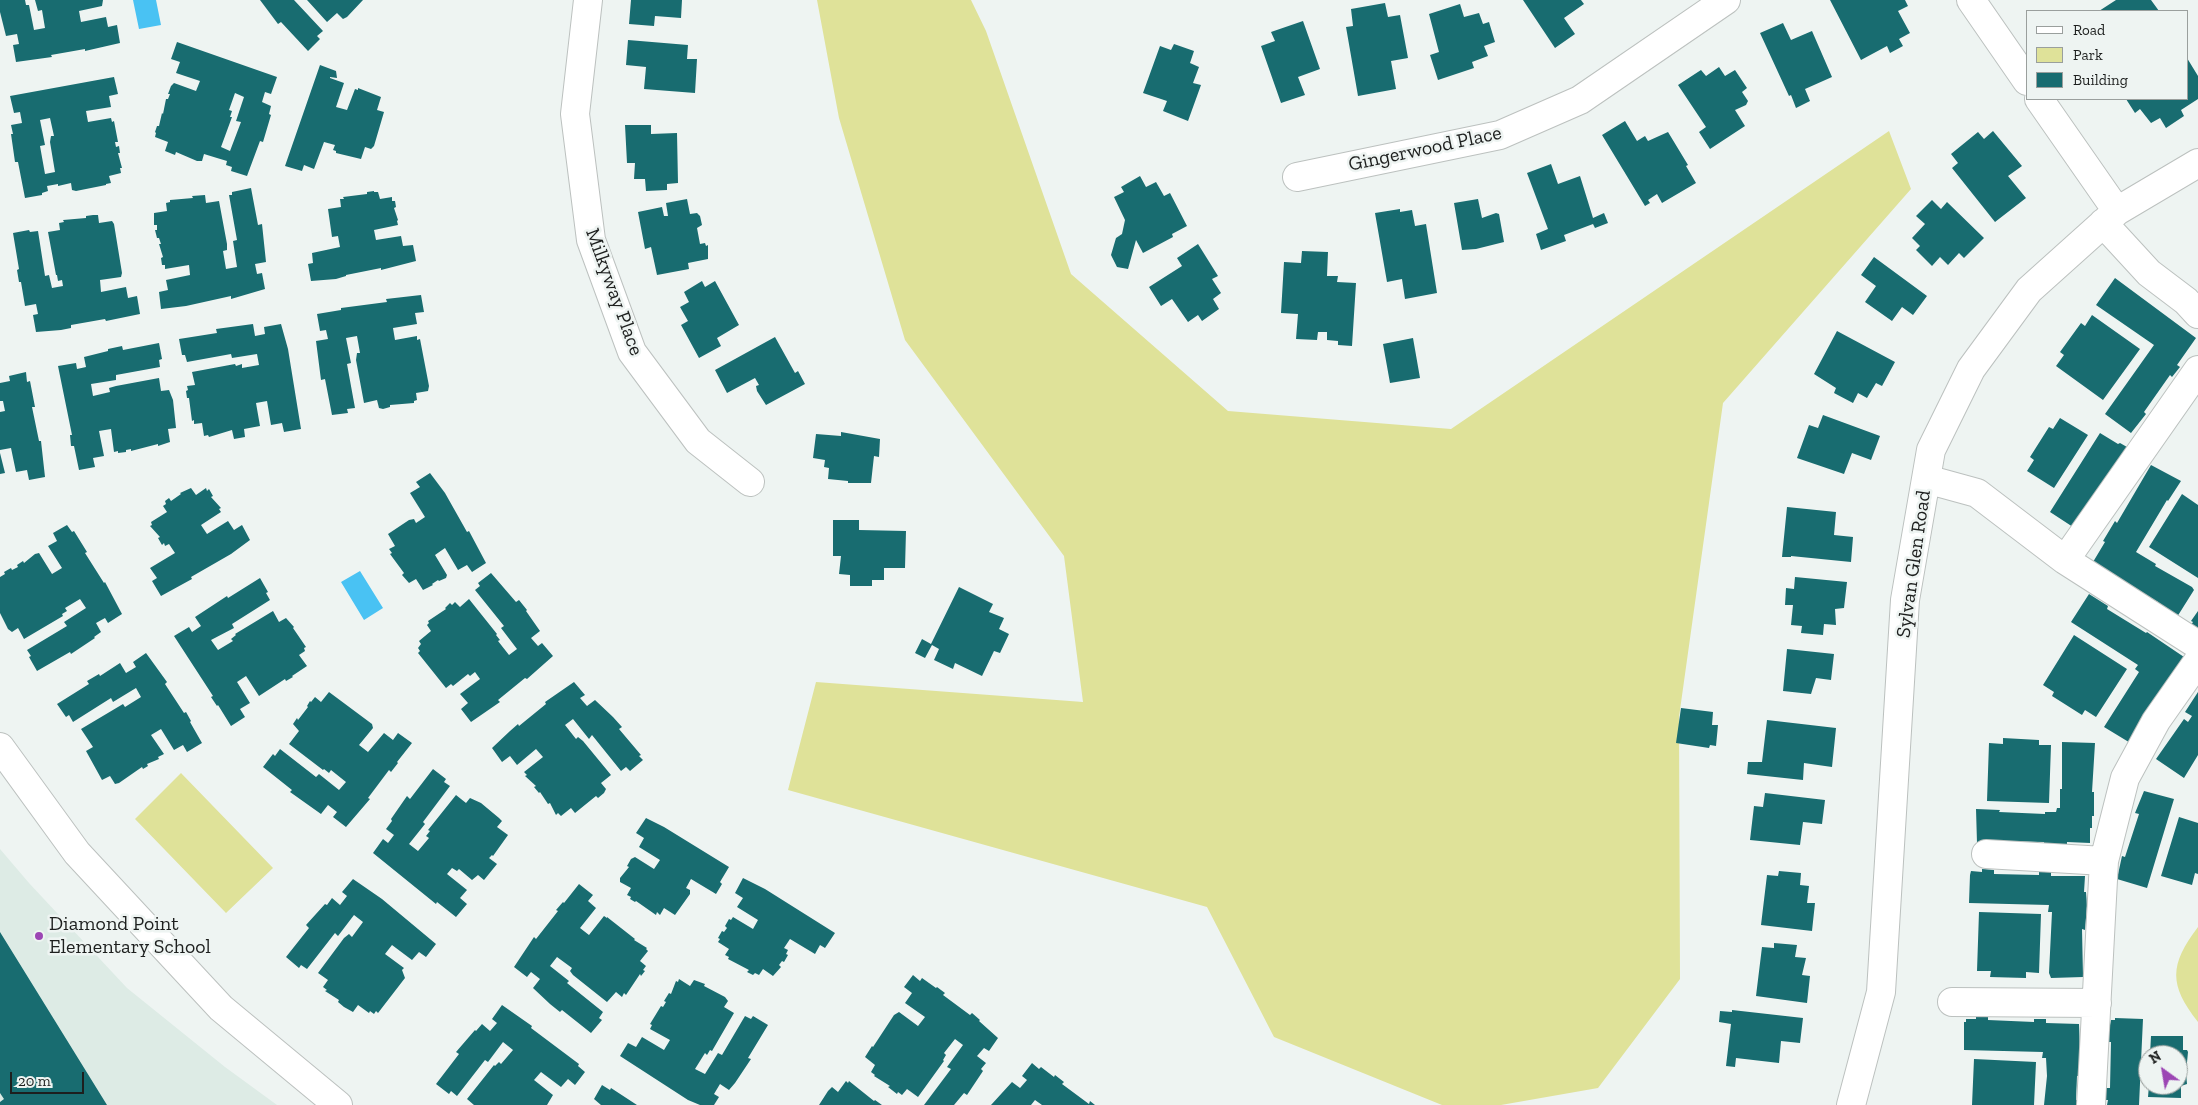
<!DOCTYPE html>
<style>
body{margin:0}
#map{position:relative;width:2198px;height:1105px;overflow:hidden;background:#eef4f2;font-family:"Zilla Slab",serif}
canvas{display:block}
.legend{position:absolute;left:2026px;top:10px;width:162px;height:90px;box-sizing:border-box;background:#eef4f2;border:1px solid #9a9f9d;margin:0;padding:6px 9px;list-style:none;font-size:15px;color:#1d1f1e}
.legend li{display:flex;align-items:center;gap:10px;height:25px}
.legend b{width:25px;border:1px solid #9a9f9d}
.north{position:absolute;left:2138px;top:1045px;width:50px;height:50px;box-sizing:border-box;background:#eef4f2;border:1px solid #9a9f9d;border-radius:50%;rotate:328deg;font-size:14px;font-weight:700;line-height:20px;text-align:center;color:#1d1f1e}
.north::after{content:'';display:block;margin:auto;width:18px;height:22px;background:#9c46b4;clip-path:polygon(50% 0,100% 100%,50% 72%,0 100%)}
.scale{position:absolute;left:10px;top:1072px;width:74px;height:22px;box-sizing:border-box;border:2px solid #1d1f1e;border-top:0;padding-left:6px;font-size:15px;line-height:18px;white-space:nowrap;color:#1d1f1e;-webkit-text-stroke:4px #eef4f2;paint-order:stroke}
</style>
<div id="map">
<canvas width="2198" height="1105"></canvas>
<ul class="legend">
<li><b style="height:6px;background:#fff"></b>Road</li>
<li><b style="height:14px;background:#dfe299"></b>Park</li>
<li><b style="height:14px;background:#186c70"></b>Building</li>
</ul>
<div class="north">N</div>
<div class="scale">20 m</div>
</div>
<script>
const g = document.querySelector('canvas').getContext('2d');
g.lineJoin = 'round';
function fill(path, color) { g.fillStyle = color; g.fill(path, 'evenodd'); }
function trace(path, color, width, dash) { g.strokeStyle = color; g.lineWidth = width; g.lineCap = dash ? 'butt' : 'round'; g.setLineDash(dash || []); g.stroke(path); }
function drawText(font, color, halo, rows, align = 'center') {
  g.font = font + ' "Zilla Slab",serif'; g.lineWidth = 5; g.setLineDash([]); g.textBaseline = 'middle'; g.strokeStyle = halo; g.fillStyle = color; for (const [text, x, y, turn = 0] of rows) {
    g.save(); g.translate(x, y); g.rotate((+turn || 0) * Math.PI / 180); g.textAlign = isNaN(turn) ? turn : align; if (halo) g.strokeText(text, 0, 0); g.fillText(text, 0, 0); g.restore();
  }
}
const built = new Path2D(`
 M0,849L29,883L127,988L225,1067L277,1105H0Z`);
const green = new Path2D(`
 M817,0H971L986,31L1071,274L1228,411L1451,429L1889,131L1911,189L1723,403L1679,717L1680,979L1598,1088L1501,1105H1442L1274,1037L1207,907L788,790L816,682L1083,702L1064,556L905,340L839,118Z
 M181,773L273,868L226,913L135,819Z
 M2198,927V1022C2169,985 2169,965 2198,927Z`);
const water = new Path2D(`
 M133,0H156L161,25L139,29Z
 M360,571L383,608L364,620L341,582Z`);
const building = new Path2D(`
 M0,0H25L26,5H29L34,30L45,28L42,10L38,11L35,0H103L102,6L79,11L81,22L106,17L108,27L117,25L120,43L85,51V49L51,55L52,57L16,62L13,45L19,44L17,34L6,36L0,12Z
 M260,0H294L323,31L317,36L320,39L308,51L281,22L278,24Z
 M307,0H363L347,17L343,19L337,13L327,22Z
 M631,0H682L681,18L655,16L654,26L629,24Z
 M1523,0H1581L1584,4L1564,18L1575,34L1555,48Z
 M1830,0H1905L1908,6L1898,11L1910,33L1899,39L1903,46L1890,53L1887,46L1861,60Z
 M2116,0H2151L2159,11H2099Z
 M1385,3L1388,17L1400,15L1408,58L1391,61L1396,89L1358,96L1346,27L1353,26L1351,9Z
 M1460,4L1464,17L1479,13L1483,24L1489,22L1495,42L1484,46L1488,56L1472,62L1474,68L1438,80L1430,55L1439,52L1429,14Z
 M1303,21L1320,69L1298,77L1305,95L1281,103L1261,46L1275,41L1271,32Z
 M1783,23L1791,40L1812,31L1832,77L1805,89L1810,101L1796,108L1791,95L1789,96L1760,33Z
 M628,40L688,45L687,59H697L695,93L644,89L646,67L626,65Z
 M177,42L277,77L271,94L265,92L262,102L271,106L269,114L271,115L263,142L260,141L247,176L231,171L232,167L226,165L227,161L217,158L204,154L202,161H197L176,152L175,155L165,151L168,142L155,137L156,133L155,132L157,126H159L162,113L163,114L166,99H168L170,94H168L171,86L174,83L196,91L200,81L176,73L180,62L171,59ZM235,93L244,97L236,121L241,122L230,151L221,147L232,117H230L232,111L229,110Z
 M1174,44L1194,51L1190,63L1199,67L1193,83L1201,85L1188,121L1163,111L1167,101L1143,93L1160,46L1171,50Z
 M2187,58L2198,76V99L2181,110L2184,116L2166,128L2160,118L2151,123L2140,109L2135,113L2126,99H2187Z
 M320,65L336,71L337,78L330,77V78L344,83L336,107L347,110L355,89L358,90V88L381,97L377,110L384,112L374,146L371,149L365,147L361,159L336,153V151L333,150L335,145L324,142L314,169L304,165L302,171L285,166Z
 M1719,67L1725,76L1735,70L1747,88L1742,92L1748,101L1746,105L1735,110L1745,126L1710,149L1699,132L1706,127L1678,85L1701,70L1706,76Z
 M114,77L118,94L109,96L111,107L86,111L88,122L111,118L112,122L114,121L118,142H115L116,147L119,146L120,153H118L122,168H120L121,173L109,176L111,183L106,184V185L76,191L72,190L71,183L58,186V184L47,186L48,191L42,193V195L25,198L18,162H15L11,134H13L11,125L22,123L20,112L14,113L10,96ZM50,118L54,136H51L50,142L55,172L45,174L40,146L45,145L40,120Z
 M1625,121L1637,141L1645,136L1648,141L1668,132L1688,165L1686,166L1696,183L1662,203L1657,194L1648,200L1650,203L1645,206L1602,135Z
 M625,125H651V134L677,133L678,183L667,184V190L646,191L645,179H634L635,163H627Z
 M1993,131L2022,166L2008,176L2026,198L1995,222L1952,168L1958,163L1951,154L1978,132L1984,139Z
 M1551,164L1558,184L1580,176L1593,218L1604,213L1608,223L1595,228L1593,224L1564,235L1566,241L1541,250L1536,234L1548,229L1527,173Z
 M1140,176L1146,187L1156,182L1164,196L1170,193L1187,226L1172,234L1173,237L1143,253L1136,240L1128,269L1117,267L1111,255L1116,238L1122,234L1125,220L1114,197L1124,192L1121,187Z
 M251,188L258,225L262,224L266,262L255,264L257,274L262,273L265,289L231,299V296L186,306L161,309L159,292L168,290L166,280L190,275L189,265L165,269V265H162L161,258L163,257L159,244H161L159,238H157L155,230H157V225H154V213L167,211L166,203L170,202V200L193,198L192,196L205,195L206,203L219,201L227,244V250L223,251L226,269L237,267L233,241L237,240L229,195H232V192Z
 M374,191V192H378L380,199L392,197V201H395L396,207L394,208L398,220L397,221L398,225L374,230L376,240L401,236L403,246L413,245L416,261L381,270V268L346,275V276L336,279L311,281L308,264L313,263L312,253L340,247L338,236L332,237L328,209L341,207L340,199H344L343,197L367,194V192Z
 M687,199L690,214L697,213L700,216L702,225L697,228L700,244L705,243L706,246L708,245V259L688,263L689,269L657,275L651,247L645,249L638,212L662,207L664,216H668L666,203Z
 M1478,199L1482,218L1496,213L1499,214L1504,242L1476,249L1462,250L1454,203Z
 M1932,200L1941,209L1947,202L1984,238L1964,258L1959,253L1948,265L1940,257L1932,266L1916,250L1920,246L1912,238L1925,224L1916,216Z
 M1400,209V212L1412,210L1415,226L1426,224L1437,293L1405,299L1402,279L1387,282L1375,213Z
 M93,215H98L99,223L112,221L114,224L122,273L121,277L100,280L101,292L126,287L128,298L137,296L140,314L106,321L105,319L71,325V328L61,330L36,332L33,315L38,314L36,304L25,306L21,282H19L17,270L19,269L13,233L29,230L30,232L38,231L45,276L49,275L52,288L63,286L62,280L58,281L57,275H56L48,232L60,230L59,223L64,222L63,220L86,218V216Z
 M1198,244L1218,276L1212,279L1221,293L1213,299L1219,309L1202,321L1198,315L1188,322L1172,299L1161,306L1149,287L1182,266L1177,258Z
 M1302,251L1328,252L1327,276H1338L1337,282L1356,283L1352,346L1338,345V341L1327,340V332H1318L1317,340L1296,339L1298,314L1281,313L1284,262L1301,263Z
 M1874,257L1927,296L1913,315L1902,307L1892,321L1865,302L1876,286L1861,275Z
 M2115,278L2196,338L2177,365L2180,367L2172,377L2170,375L2144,412L2146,414L2131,433L2105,414L2154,345L2096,305Z
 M702,281L705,287L715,281L739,325L717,338L721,346L699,358L681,325L688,321L680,307L689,302L684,292Z
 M421,295L424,312L415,313L417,324L393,328L395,340L417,336V340L420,339L429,386L428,391L416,393L417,400L414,401V403L390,405V407L383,409L379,408L377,400L364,403L356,360L357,353H360L357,336L346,338L351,363L347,364L355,408L347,409L348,413L332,415L325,379L321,380L316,341L328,339L326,330L320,331L317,314L341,310V308L387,302L386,299Z
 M2092,315L2140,349L2103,400L2056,366L2064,355L2060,352L2081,323L2085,326Z
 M253,324L255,336L265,334L264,327L281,324L288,349L301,429L284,432L282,423L271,425L267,401L256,403L260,426L244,429L245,437L234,439L232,430L209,437L208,435L204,436L202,423L194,424V420L192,421L189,398H187L186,391L188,390L187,386L195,385L192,372L235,364L236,366L242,364V368L259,365L257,354L232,358L231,354L187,362L185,355H182L179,339L217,333L216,329Z
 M1837,331L1895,362L1882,386L1876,383L1867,398L1858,393L1853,403L1834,393L1836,388L1814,374Z
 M775,337L795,373L798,371L805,384L766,405L757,391L756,386L759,385L755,378L727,393L715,370Z
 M1413,338L1420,378L1390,383L1383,344Z
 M159,343L162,359L159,360L160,367L116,375V380L91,384L93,396L110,392L109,388L116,386L159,378L161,391L169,390L173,400L176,428L168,429L170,442L158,446V444L131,451V449L126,450V452L118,453V451L114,452L111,429L99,431L104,456L93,458L95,467L79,470L74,446H71L70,435H72L58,366L76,363L77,369L86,367L84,357L108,351V349L122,346L123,350Z
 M26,372L27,382L30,381L35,407H32L39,441H41L45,477L29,480L27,470L16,472L11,448L0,450V412L5,411L3,401H0V383L10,381L9,376Z
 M1823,415L1880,436L1871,460L1852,453L1844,474L1797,458L1809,425L1818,428Z
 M2060,418L2088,435L2054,488L2027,471L2034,460L2030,457L2049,427L2053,429Z
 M841,432L880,439L879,457L874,456L871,483H848V481L828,479L829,468L824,467L825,460L813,458L816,434L841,436Z
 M2100,433L2118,444L2120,443L2127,447L2125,450L2127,451L2073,527L2050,512Z
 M0,453L5,473L0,474Z
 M2151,465L2181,481L2168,501L2167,500L2136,552L2156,564L2155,566L2192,587L2194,590L2177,617L2157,604L2158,602L2104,572L2106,570L2093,562L2105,542L2103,541L2115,521L2117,523Z
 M430,473L445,493L467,532L469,531L486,563L472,572L467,565L458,570L445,548L435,555L447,575L446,578L439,581L438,580L432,584L433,585L423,590L416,579L409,583L402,575L404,573L390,554L392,553L389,549L395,546L388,534L409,520L414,519L416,523L425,517L410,493L420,487L416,482Z
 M191,488L196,495L206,488L207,491L209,489L213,496L211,497L221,508L219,509L221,512L201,525L207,534L228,521L234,530L242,525L250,540L231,554L191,577L192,579L161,596L152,581L157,578L150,568L175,553L169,544L165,546L164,543L162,545L158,538L160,537L150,526L152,525L151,522L167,512L163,506L166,504L165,501L169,498L171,501L181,494L180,493Z
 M2182,494L2198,505V578L2149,547Z
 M1787,507L1836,512L1834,535L1853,537L1851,562L1791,556V557H1782Z
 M833,520H859V530L906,531L905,568H884V580H872V586H850V575L839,574L841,556H833Z
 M67,525L72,532L74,531L87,552L85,553L104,583L105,582L122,614L108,623L105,618L96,623L101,632L94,637L95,638L71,654L70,652L37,671L29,657L31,656L27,650L67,626L64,622L86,608L80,599L65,608L67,611L62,614L63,616L24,639L18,628L12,632L8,629L0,613V577L5,574L4,572L11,568L12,570L18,567L17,565L23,561L24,563L35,554L39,553L52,574L62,568L48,546L57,541L53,533Z
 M491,573L516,602L519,600L527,610L526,611L540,631L531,638L538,646L542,643L553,656L527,679L525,678L498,700L500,702L471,722L461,709L468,703L460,694L480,679L475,672L470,676L468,674L453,686L451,684L446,688L418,653L420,651L418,648L421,644L419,641L431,631L427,625L429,623L428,621L446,609L445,608L450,603L452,605L455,602L460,607L469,599L497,634L496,635L500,640L498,641L509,655L517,649L501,628L504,626L475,590L480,586L478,583Z
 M1795,577L1847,582L1844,608L1835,609L1836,625L1824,624L1823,635L1801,633L1802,626L1791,625L1793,605H1785L1786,588L1794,589Z
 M260,578L268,592L266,593L270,600L232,624L234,628L211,640L218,650L233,641L231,639L236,635L235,634L273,611L279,622L286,618L294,627L293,628L306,647L304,648L305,651L299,655L307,666L292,676L293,677L286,681L285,679L259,696L246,676L237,682L250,703L240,709L245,717L231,726L218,705L217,706L211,697L213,696L174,636L189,627L192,632L201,626L195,617L227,596L228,598Z
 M959,587L993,604L989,612L1004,618L999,629L1009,634L1000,653L994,651L982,676L955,663L953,669L934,660L939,649L932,645L925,658L915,653L922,639L931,644Z
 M2089,594L2108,606L2107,609L2146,633L2147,632L2184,657L2132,744L2104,727L2139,672L2135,669L2138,665L2071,622Z
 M2198,611V630L2191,625L2193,622L2191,621Z
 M2074,635L2127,669L2096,717L2085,710L2082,715L2052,696L2054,692L2043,685Z
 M1787,649L1834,654L1831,680L1816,678L1811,694L1783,691Z
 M146,653L167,682L165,684L184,713L186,712L191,721L190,722L202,743L187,752L183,745L174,750L161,729L151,735L164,754L158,757L159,759L147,764L148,766L143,769L142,767L119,783L115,784L110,776L102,780L86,751L93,747L81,729L123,704L125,707L141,697L136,688L113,702L111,698L73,722L69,715L66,717L57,704L89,684L87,681L99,674L100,676L120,663L126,673L136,667L133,662Z
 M574,682L585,695L580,698L587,706L595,700L613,717L622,727L619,729L641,755L639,756L643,760L630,771L626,767L621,771L592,735L589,739L573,719L565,725L576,739L578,737L583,741L611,775L601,783L606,789L604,793L598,798L596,796L575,813L571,808L561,816L558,813L556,815L550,803L548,804L540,792L539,793L534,787L536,786L525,776L527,775L524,772L543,757L536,749L517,765L510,756L502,762L492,748L510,731L518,724L519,726L546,704L545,702Z
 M329,692L372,724L373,728L359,745L368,752L384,733L393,740L398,733L412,743L397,762L398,763L391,772L389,770L368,798L370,799L346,827L333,817L337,812L328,805L321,814L290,792L292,790L263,767L273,754L275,756L280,749L316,777L319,774L339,790L346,782L331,770L329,773L324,769L323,770L289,744L299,731L293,724L297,718L298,720L308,707L307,706L310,701L311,702L315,697L321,702Z
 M2198,692V755L2184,778L2156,759L2184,719L2188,722L2192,716L2185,712Z
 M1681,708L1713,712L1712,725H1718L1716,746L1710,745L1709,748L1676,743Z
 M1767,720L1836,728L1832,767L1804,763L1803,780L1747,774L1748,762H1762Z
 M2003,738L2039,740V745H2051L2049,803L1987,801L1989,743L2003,744Z
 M2062,742L2095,743L2092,792H2094V816H2092V828H2090V843L2067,842V846L2044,845V842L1998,841V843H1977L1976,809L2000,810L1999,812L2045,814V812H2056L2057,808H2060V789H2062Z
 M433,769L446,779L444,782L450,786L423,822L425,824L409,844L418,851L429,838L426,836L430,831L428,830L456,795L466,803L470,798L481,803L499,818L502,821L497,827L508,835L493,856L492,855L489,858L497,864L484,880L478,875L472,880L459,869L457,871L452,868L447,874L467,890L460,898L467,904L456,917L437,902L436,904L373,853L383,839L388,843L394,835L386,829L392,821L391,819L407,796L410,799Z
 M2144,791L2174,799L2147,888L2117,879L2122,856L2125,857L2139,814L2135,813Z
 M1765,793L1825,800L1822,824L1803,822L1800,845L1750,840L1754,806L1763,807Z
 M2179,817L2198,823V874L2195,873L2192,885L2161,876Z
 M646,818L664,827L729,867L720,882L722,884L716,894L691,879L686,888L690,890V894L675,915L664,908L660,915L657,912L656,915L636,901L635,902L630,899L631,897L627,895L631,888L620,882V878L629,867L627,866L631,859L635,857L654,869L660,860L639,847L644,838L636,833Z
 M1982,869L1994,870V874L2039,875V872H2051V876H2085L2084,892H2086L2087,906L2085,930L2082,929L2083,977L2051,978L2049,973L2052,912H2048L2049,905L1969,903L1970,875L1971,871L1982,872Z
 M1779,871L1801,873L1800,885L1809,886L1807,903H1815L1812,931L1761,925L1767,875L1778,876Z
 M743,878L765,889L835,933L825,948L820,945L815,954L790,939L784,948L788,950L786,954L788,955L784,962L782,961L779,965L781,967L773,976L763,969L759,975L755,973L753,975L747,972L749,970L728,959L729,957L725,955L729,949L718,942L720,939L718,938L722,931L724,932L727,928L725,926L729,919L731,920L733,917L753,929L758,920L737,907L743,898L735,893Z
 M353,879L382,899L436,944L426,957L419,952L412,960L392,945L385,954L404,968L402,970L405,978L378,1013L376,1011L374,1014L370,1011L369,1013L358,1005L353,1012L344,1007L338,1002L339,1000L325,991L327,990L323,987L328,980L318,973L344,938L349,934L352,937L363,922L354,915L338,936L335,933L307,969L301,965L299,968L286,957L309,928L306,925L325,904L327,905L332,898L340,905L347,896L342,892Z
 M579,884L593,895L588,901L596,908L580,928L589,935L604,916L607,918V917L635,939L634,940L647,948L646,949L648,951L640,961L646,966L643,970L645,971L641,976L640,974L626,995L624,993L622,997L616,992L607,1002L573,975L570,971L572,968L557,957L550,966L569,981L567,983L603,1012L599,1018L602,1020L591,1033L562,1010L560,1012L550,1004L533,988L540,979L531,972L527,977L514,967L534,937L536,939L558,911L556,910L563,902L564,903Z
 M1979,912L2041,914L2039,973L2026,972V978L1990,977L1991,971H1977Z
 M0,932L107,1105H0V1102L4,1099L0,1093Z
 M1774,943L1797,945L1795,957L1806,958L1802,975L1810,976L1807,1003L1756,996L1762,947L1774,948Z
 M913,975L920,981L922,978L936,988L937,987L945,993L943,995L970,1015L972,1013L980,1020L979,1021L998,1038L989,1051L984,1048L977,1056L986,1063L981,1069L983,1071L967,1095L964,1093L954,1105H924L951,1069L947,1067L963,1045L955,1039L944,1053L946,1055L943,1060L944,1061L918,1097L907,1089L902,1095L898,1092L897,1094L888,1087L890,1086L874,1076L875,1075L871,1072L875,1065L865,1057L872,1046L873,1047L894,1015L899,1012L918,1026L925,1017L905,1003L912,993L904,987Z
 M679,979L690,986L694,980L705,984L704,986L725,997L728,1001L724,1007L734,1013L712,1051L710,1050L707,1055L705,1053L695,1069L705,1074L718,1053L722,1055L745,1016L751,1019L753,1016L768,1025L748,1058L751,1059L735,1083L729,1090L720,1084L714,1094L719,1097L714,1105H700L688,1100L620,1056L628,1043L636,1047L642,1037L664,1050L670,1040L650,1029L652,1025L650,1024L661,1006L663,1007L666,1002L664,1001L669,993L671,994L676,981L678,982Z
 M502,1005L532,1026L531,1028L579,1064L578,1066L585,1072L575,1085L568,1079L561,1087L541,1072L534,1080L553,1095L547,1105H474L467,1099L494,1065L495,1066L499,1062L501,1064L513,1050L503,1042L488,1062L485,1060L457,1096L451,1091L449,1094L436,1084L459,1054L456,1052L475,1030L476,1031L482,1024L490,1031L497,1023L492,1019Z
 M1732,1010L1803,1018L1800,1043L1781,1041L1779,1063L1736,1058L1735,1067L1726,1066L1731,1024L1719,1022L1720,1011L1732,1012Z
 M1976,1016L1988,1017V1020L2034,1022V1019H2046V1023L2079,1024L2080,1052L2081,1051L2080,1076H2077L2076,1100H2078V1105H2044L2047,1076L2046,1058H2042L2043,1052L1964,1050V1022H1966V1019H1976Z
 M2115,1018L2143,1019L2139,1105H2107L2108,1100H2106V1088H2110L2111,1042H2108L2109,1030L2111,1020H2115Z
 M2151,1036H2183V1050H2187L2188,1052L2186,1073L2187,1084L2181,1086V1098L2148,1097L2149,1085H2178V1055H2150Z
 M1974,1059L2036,1062L2034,1105H1972Z
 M1032,1063L1039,1069L1041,1067L1054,1077L1055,1075L1064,1082L1062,1084L1089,1104L1090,1101L1095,1105H1042L1035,1100L1031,1105H991L1012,1082L1020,1088L1027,1080L1022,1076Z
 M846,1081L848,1083L849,1081L874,1101L875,1100L882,1105H819L828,1091L832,1087L838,1092Z
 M602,1085L610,1090L611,1088L637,1105H601L594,1099Z`);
const minor = new Path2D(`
 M588,0L575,114L591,240L632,352L698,441L750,482
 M1971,0L2027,81
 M2039,99L2117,211
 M1297,177L1500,135L1580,100L1726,0
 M2103,223L2149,273L2186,301L2198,314
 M1926,479L1977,493L2065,560L2198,645
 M2065,560L2198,370
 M1986,854L2104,861
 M1952,1002L2097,1003
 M1851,1105L1881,992L1905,600L1931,450L1971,369L2029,290L2117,211L2198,163
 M2091,1105L2104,861L2125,778L2156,721L2198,661`);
const major = new Path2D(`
 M0,747L77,853L221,1008L338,1105`);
const markers = [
 [39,936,5,"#9c46b4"]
];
const streetNames = [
 ["Gingerwood Place",1425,149,-12],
 ["Milkyway Place",614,292,70],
 ["Sylvan Glen Road",1914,564,-82]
];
const poiNames = [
 ["Diamond Point",49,924],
 ["Elementary School",49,947]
];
fill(built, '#ddebe5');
fill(green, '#dfe299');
fill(water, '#49c2f3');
fill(building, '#186c70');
trace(minor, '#bcc1bf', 30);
trace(major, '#bcc1bf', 30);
trace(minor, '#fff', 28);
trace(major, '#fff', 28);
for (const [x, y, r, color] of markers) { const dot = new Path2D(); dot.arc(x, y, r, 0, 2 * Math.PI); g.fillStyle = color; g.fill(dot); trace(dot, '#eef4f2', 2); }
drawText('20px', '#1d1f1e', '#eef4f2', streetNames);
drawText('20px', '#1d1f1e', '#eef4f2', poiNames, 'left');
</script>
